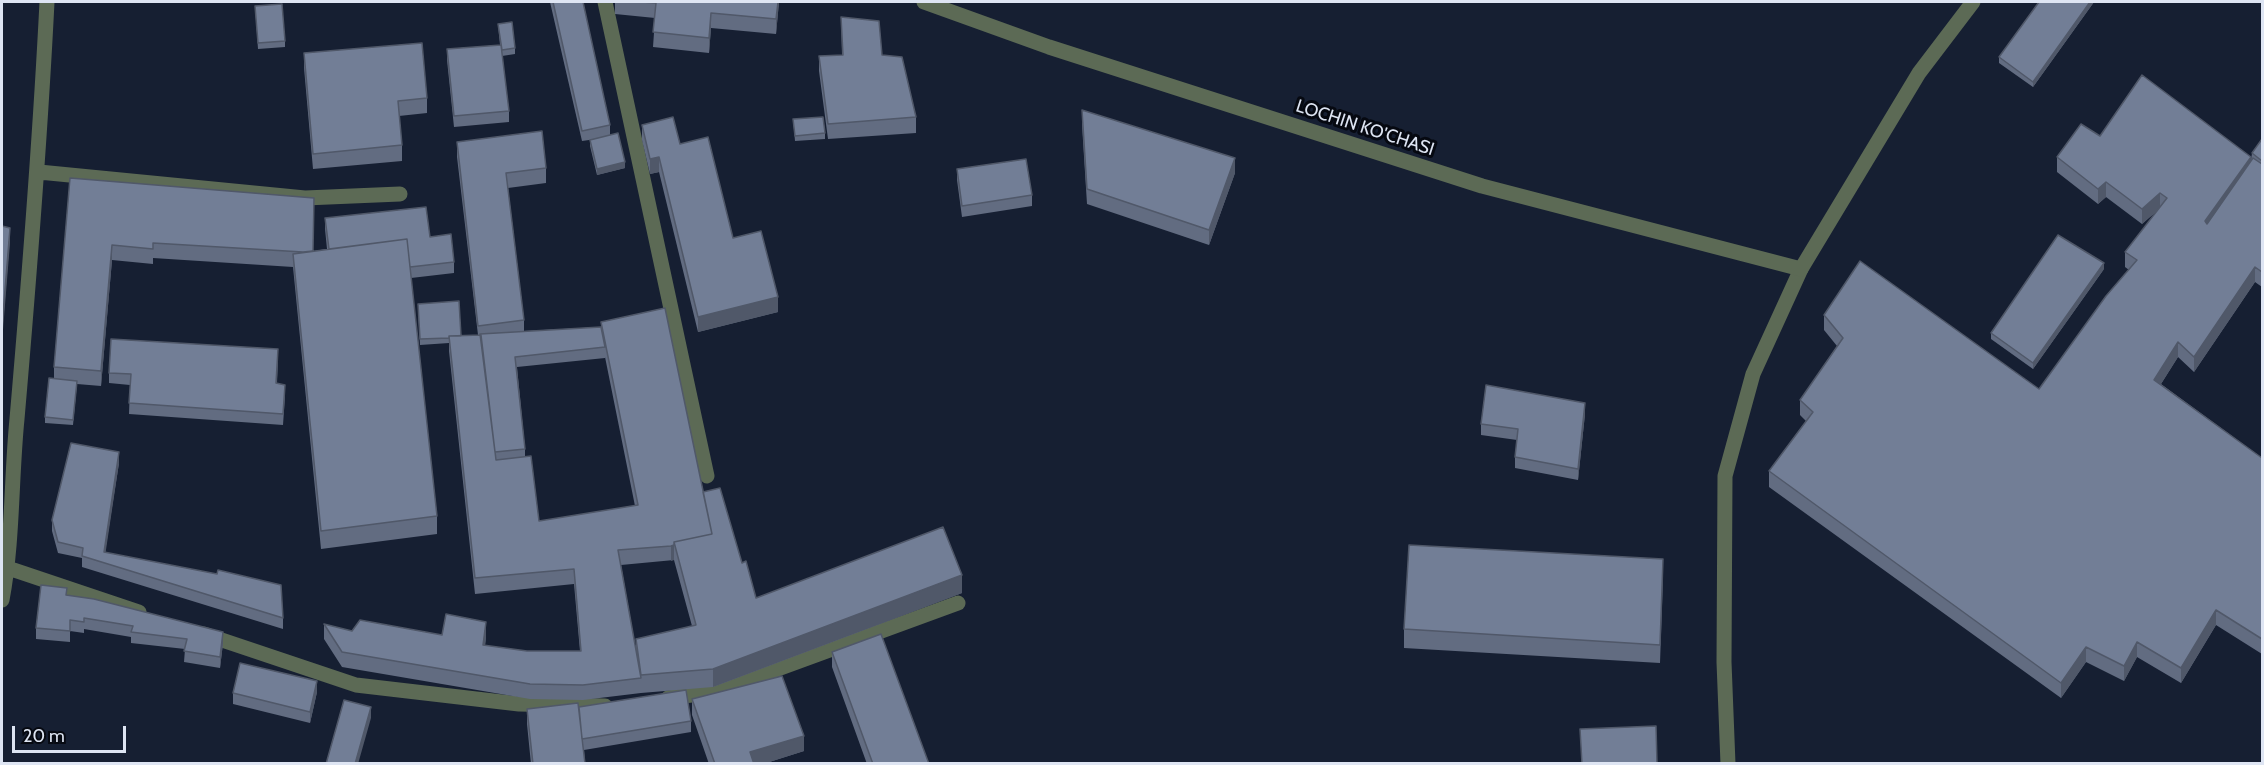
<!DOCTYPE html>
<style>
body{margin:0}
#map{position:relative;width:2264px;height:765px;overflow:hidden;background:#161f32;font-family:Cabin,sans-serif}
canvas{display:block}
.frame{position:absolute;inset:0;border:3px solid #dee5f3;pointer-events:none}
.scale{position:absolute;left:12px;top:726px;width:114px;height:27px;box-sizing:border-box;border:3px solid #dee5f3;border-top:0;padding-left:8px;font-size:18px;line-height:21px;white-space:nowrap;color:#dee5f3;-webkit-text-stroke:4px #060911;paint-order:stroke}
</style>
<div id="map">
<canvas width="2264" height="765"></canvas>
<div class="frame"></div>
<div class="scale">20 m</div>
</div>
<script>
const g = document.querySelector('canvas').getContext('2d');
g.lineJoin = 'round';
function trace(path, color, width, dash) { g.strokeStyle = color; g.lineWidth = width; g.lineCap = dash ? 'butt' : 'round'; g.setLineDash(dash || []); g.stroke(path); }
function fill(path, color) { g.fillStyle = color; g.fill(path, 'evenodd'); }
function drawText(font, color, halo, rows, align = 'center') {
  g.font = font + ' Cabin,sans-serif'; g.lineWidth = 6; g.setLineDash([]); g.textBaseline = 'middle'; g.strokeStyle = halo; g.fillStyle = color; for (const [text, x, y, turn = 0] of rows) {
    g.save(); g.translate(x, y); g.rotate((+turn || 0) * Math.PI / 180); g.textAlign = isNaN(turn) ? turn : align; if (halo) g.strokeText(text, 0, 0); g.fillText(text, 0, 0); g.restore();
  }
}
const minor = new Path2D(`
 M605,2L707,476
 M39,172L305,198L400,194
 M8,568L139,612
 M2,600C13,541 11,479 17,419C29,280 40,141 47,2
 M204,634L356,685L519,704L605,706
 M668,698L715,692L958,603
 M1728,764L1724,662L1725,476L1753,374L1801,269`);
const tertiary = new Path2D(`
 M924,2L1049,47L1482,186L1801,269L1919,73L1973,2`);
const wall = new Path2D(`
 M550,2H583L610,125V135L625,168L597,175L590,146V140L596,139L582,141Z
 M615,2H779L776,34L711,28L709,53L653,47L655,18L615,14Z
 M2039,2H2094L2033,87L1999,63V57Z
 M255,6L285,41V47L258,49Z
 M841,17L882,55L916,117V133L828,139L819,71V56L842,55Z
 M498,24L515,48V54L502,56L509,111V122L454,127L447,60V49L500,45Z
 M304,53L427,98V113L399,116L402,145V161L313,169L304,68Z
 M1082,110L1235,173L1209,245L1087,204L1082,125Z
 M793,119L825,133V139L795,141Z
 M642,125L680,144L733,238L778,312L698,332L659,172L650,174L642,140Z
 M2100,136L2251,160L2252,153L2262,139V287L2255,282L2194,372L2178,357L2161,384L2262,458V654L2216,625L2181,683L2137,657L2124,681L2086,662L2061,698L1769,487V471L1806,421L1800,415V400L1837,346L1824,330V315L2039,389L2129,270L2125,267V252L2158,210L2142,224L2106,197L2098,204L2057,172V157Z
 M457,142L546,168V183L508,188L524,320V331L601,327V322L703,494L742,563L756,598L962,593L713,687L641,693L583,700L530,699L342,667L324,639V624L352,631L486,637L485,646L527,651H580L574,584L475,594L449,351V343L420,345L418,310L461,336L478,335L457,157ZM605,357L635,506L539,521L525,457V449L517,367L605,358ZM674,560L692,626L636,639V650L621,565Z
 M957,169L1032,195V206L962,217L957,180Z
 M70,178L313,251L327,249L325,229V218L430,237L454,262V273L411,278L437,516V534L321,549L293,267L153,258V264L112,260L101,386L77,384L73,425L45,423V417L54,378V367Z
 M2104,269L2033,369L1991,339V333Z
 M278,360L277,383L285,396L283,425L129,414L130,385L109,383V373Z
 M1585,414L1578,480L1515,468V457L1517,440L1481,435V424Z
 M119,463L105,552L283,618V629L82,567V558L58,553L52,531V520Z
 M1663,577L1660,663L1404,648V629Z
 M67,595L223,643L220,668L184,662L185,649L131,643V637L84,629V633L70,631V642L36,639V628Z
 M832,652L929,764H867L832,667Z
 M317,692L310,723L233,704V693Z
 M692,699L804,751L763,764H709L692,715Z
 M579,707L691,721V732L584,750L585,764H531L527,724V709Z`);
const shadedWall = new Path2D(`
 M778,2H779L776,34V19Z
 M2090,2H2094L2033,87V82Z
 M711,13V28L709,53V38Z
 M659,157V172L650,174V159Z
 M2251,157V172L2205,236V221Z
 M1235,158V173L1209,245V230Z
 M625,162V168L597,175V169Z
 M2106,182V197L2098,204V189Z
 M2160,193V208L2142,224V209Z
 M10,228V243L2,342V327Z
 M112,245V260L101,386V371Z
 M2104,263V269L2033,369V363Z
 M2255,267V282L2194,372V357Z
 M778,297V312L698,332V317Z
 M2178,342V357L2154,395V380Z
 M1585,403V414L1578,480V469Z
 M119,452V463L104,563V552Z
 M674,545V560L671,561V546Z
 M962,575V593L713,687V669Z
 M2216,610V625L2181,683V668Z
 M486,622V637L483,660V645Z
 M223,632V643L220,668V657Z
 M2137,642V657L2124,681V666Z
 M2086,647V662L2061,698V683Z
 M317,681V692L310,723V712Z
 M371,707V718L358,764H355Z
 M804,736V751L763,764H750V752Z`);
const building = new Path2D(`
 M553,2H583L610,125L582,131Z
 M642,2H778L776,19L711,13L709,38L653,32L656,3Z
 M2039,2H2090L2033,82L1999,57Z
 M282,4L285,41L258,43L255,6Z
 M841,17L879,21L882,55L902,57L916,117L828,124L819,56L843,55Z
 M512,22L515,48L502,50L498,24Z
 M422,43L427,98L398,101L402,145L313,154L304,53Z
 M501,45L509,111L454,116L447,49Z
 M2142,75L2251,157L2205,221L2207,224L2253,158L2262,164V272L2255,267L2194,357L2178,342L2154,380L2262,458V639L2216,610L2181,668L2137,642L2124,666L2086,647L2061,683L1769,471L1813,412L1800,400L1843,338L1824,315L1860,261L2039,389L2106,296L2137,260L2125,252L2167,198L2160,193L2142,209L2106,182L2098,189L2057,157L2081,124L2100,136Z
 M1082,110L1235,158L1209,230L1087,189Z
 M673,117L680,144L708,137L733,238L761,231L778,297L698,317L659,157L650,159L642,125Z
 M823,117L825,133L795,136L793,119Z
 M542,131L546,168L506,173L524,320L478,326L457,142Z
 M618,133L625,162L597,169L590,140Z
 M2262,139V161L2252,153Z
 M1026,159L1032,195L962,206L957,169Z
 M70,178L314,198L313,251L303,252L153,243V249L112,245L101,371L54,367Z
 M426,207L430,237L451,234L454,262L410,267L407,239L329,249L325,218Z
 M2,226L10,228L2,327Z
 M2058,235L2104,263L2033,363L1991,333Z
 M407,239L437,516L321,531L293,254Z
 M459,301L461,336H449V338L420,339L418,304Z
 M665,308L712,534L674,542V545L671,546L618,550L641,678L583,685L530,684L342,652L324,624L352,631L360,620L442,635L446,614L486,622L483,645L527,651H581L574,569L475,578L449,336L481,335L496,460L531,456L539,521L638,505L601,322Z
 M601,327L605,347L515,357L525,449L495,452L480,334Z
 M111,339L278,349L276,383L285,385L283,414L129,403L131,374L109,373Z
 M49,378L77,381L73,420L45,417Z
 M1486,385L1585,403L1578,469L1515,457L1518,429L1481,424Z
 M71,443L119,452L104,552L217,574L218,570L281,585L283,618L82,556L83,548L58,542L52,520Z
 M720,488L742,563L746,561L756,598L943,527L962,575L713,669L641,675L636,639L696,625L674,542L712,534L703,492Z
 M1409,545L1663,559L1660,645L1404,629Z
 M41,585L67,588L66,595L94,599L223,632L220,657L184,651L187,639L131,632L133,626L84,618V622L70,620V631L36,628Z
 M881,634L929,764H873L832,652Z
 M240,663L317,681L310,712L233,693Z
 M782,676L804,736L750,752L754,764H715L692,699Z
 M686,690L691,721L582,739L579,707Z
 M344,700L371,707L355,764H326Z
 M578,703L585,764H533L527,709Z
 M1656,726L1657,764H1582L1580,729Z`);
const streetNames = [
 ["LOCHIN KO'CHASI",1365,128,18]
];
trace(minor, '#5c6a55', 15);
trace(tertiary, '#5c6a55', 15);
fill(wall, '#626c81');
fill(shadedWall, '#505869');
fill(building, '#727e96');
trace(building, '#505869', 1.5);
drawText('18px', '#dee5f3', '#060911', streetNames);
</script>
